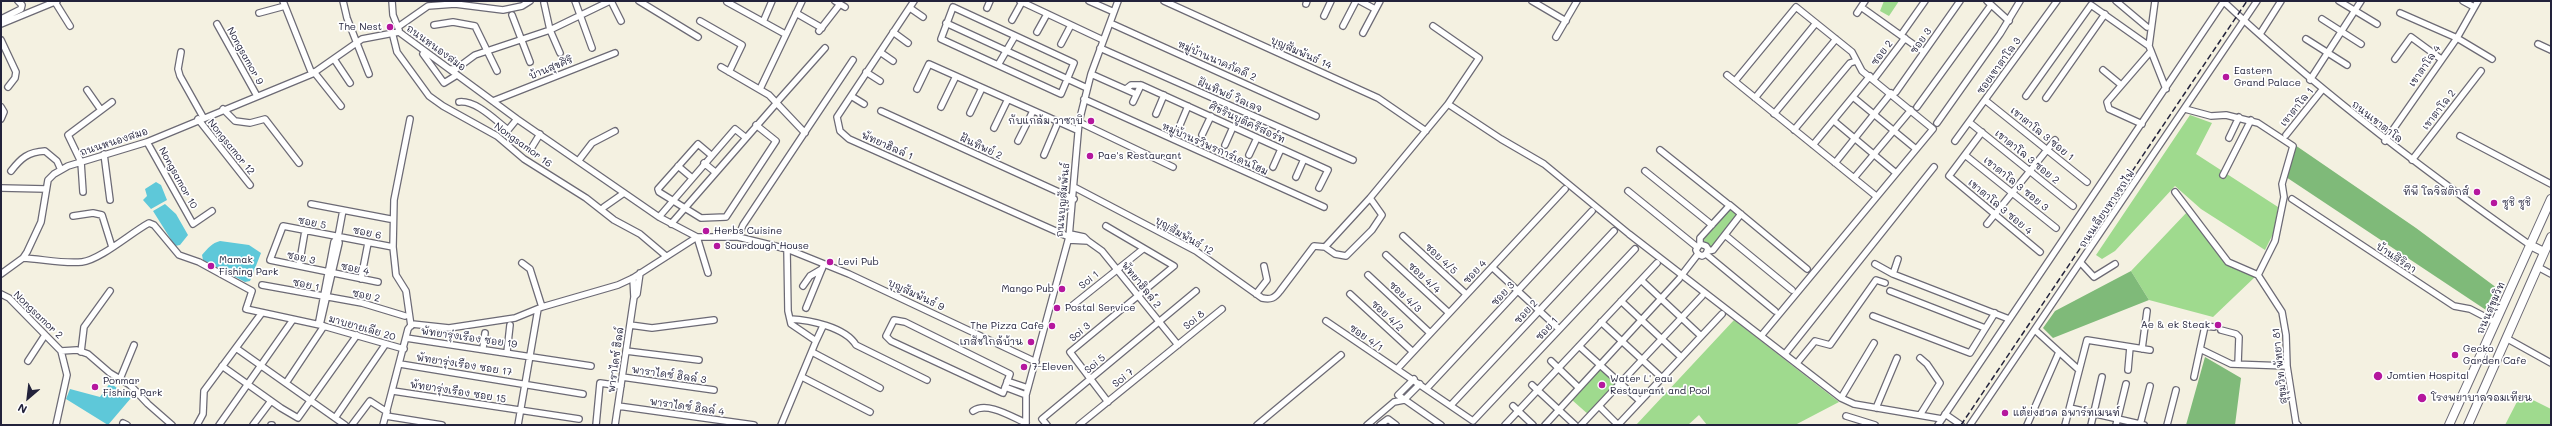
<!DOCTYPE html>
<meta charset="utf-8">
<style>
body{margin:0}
#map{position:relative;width:2552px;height:426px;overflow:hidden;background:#f4f1e1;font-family:Mali,sans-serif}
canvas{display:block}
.frame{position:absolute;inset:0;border:2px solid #22223b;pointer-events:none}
.north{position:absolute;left:8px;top:378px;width:40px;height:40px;-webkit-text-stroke:3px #fff;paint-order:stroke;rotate:208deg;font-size:11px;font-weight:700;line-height:16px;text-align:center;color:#22223b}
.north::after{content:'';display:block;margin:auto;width:14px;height:18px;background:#22223b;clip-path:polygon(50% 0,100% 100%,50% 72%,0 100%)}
</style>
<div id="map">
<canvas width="2552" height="426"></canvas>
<div class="frame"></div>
<div class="north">N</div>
</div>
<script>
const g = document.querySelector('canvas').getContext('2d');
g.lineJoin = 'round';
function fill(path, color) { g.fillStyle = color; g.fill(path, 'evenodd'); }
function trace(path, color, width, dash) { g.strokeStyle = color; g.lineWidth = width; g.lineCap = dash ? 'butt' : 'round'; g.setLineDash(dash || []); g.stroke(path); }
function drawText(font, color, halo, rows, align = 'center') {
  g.font = font + ' Mali,"Playpen Sans Thai",sans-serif'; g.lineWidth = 3.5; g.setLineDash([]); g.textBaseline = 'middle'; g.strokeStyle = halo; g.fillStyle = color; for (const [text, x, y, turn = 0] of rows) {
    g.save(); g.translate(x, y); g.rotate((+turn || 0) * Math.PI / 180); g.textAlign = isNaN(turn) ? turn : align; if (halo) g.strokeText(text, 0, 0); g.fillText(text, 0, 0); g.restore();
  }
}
const green = new Path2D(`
 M1884,1H1899L1889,16L1880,11Z
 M2190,115L2212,123L2196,154L2278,207L2274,232L2265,250L2201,209L2175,186L2115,251L2102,259L2096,255Z
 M1729,208L1738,215L1711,247L1702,240Z
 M2188,211L2226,265L2256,276L2213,317L2149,300L2131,271Z
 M1734,320L1839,402L1795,425H1707L1699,415L1688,425H1636Z
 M1601,369L1618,385L1589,415L1572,400Z
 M2521,394L2551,409V425H2505Z`);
const forest = new Path2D(`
 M2295,145L2416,228L2501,291L2489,312L2286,177Z
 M2131,271L2149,300L2053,338L2043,328L2055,311Z
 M2205,357L2241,378L2235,425H2186Z`);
const water = new Path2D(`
 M156,182L161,185L167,200L151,209L143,200L147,196L145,189Z
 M165,204L176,214L188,235L180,245L175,246L153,211Z
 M220,241L249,245L261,253L250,281L245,282L203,260L202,255C208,248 212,243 220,241Z
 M110,383L131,398L108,425L66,399L70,389L100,397Z`);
const minor = new Path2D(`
 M283,1L312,74
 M343,1L347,18L369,74
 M392,1L393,15L399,30
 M575,1L592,48
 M611,1L621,21
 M639,1L698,37
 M835,1L845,7
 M914,1L837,117L840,131L849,139L1069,237
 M1020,1L1103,40
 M1089,1L1114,12
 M1164,1L1378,98L1426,131
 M1360,1L1375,9
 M1532,1L1566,21
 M1987,1L2009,21
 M2116,1L2147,27
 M2155,1L2149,46L2166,89
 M2223,1C2319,91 2423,170 2530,245
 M2339,1L2377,24
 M2463,1L2474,7
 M55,2L70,26
 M727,2L785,34
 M544,3L550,30L560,53
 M1306,4L1307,1
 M953,7L1074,63L1061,94L941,39Z
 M1861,7L1924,52
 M910,8L923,17
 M987,8L990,1
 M259,13L285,6
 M796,13L822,28
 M1857,13L1865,1
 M2400,13L2457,38L2492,59
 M512,15L530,62
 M1324,16L1331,1
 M1,19L21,9L22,5L18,1
 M2322,19L2361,44
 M1012,20L1022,2
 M700,21L742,45L729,72
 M763,22L772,1
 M946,23L1087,88
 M1110,23L1316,116
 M1,24L57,1
 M217,24L257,96
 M434,25L453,22L475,26L497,71
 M1343,26L1356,1
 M1433,26L1479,58L1448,104
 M398,27L428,6L455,4L503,10L522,6L530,1
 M819,31L840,4
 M392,32L397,52L429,96L443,106L497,136L524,159L586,198L614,220L640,234L666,256
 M893,32L908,43
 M1037,32L1047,14
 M1363,33L1380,1
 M2260,34L2281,1
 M1901,35L1925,1
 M1556,37L1577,1
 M2306,39L2347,65
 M1,40L16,72L15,78L8,87
 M1061,44L1071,25
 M2538,44L2551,50
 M1100,48L1353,160
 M181,52L178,69L180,76L203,117
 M880,52L893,61
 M423,54L444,83L457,75
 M334,59L350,83
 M2395,59L2411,37L2441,59
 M998,65L1015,36
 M721,67L769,95L805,133
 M450,69H456L475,55L550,30L610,1
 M2103,70L2120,84
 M314,72L341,106
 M866,72L880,81
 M1091,74L1136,94
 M1727,75L1876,196
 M1874,79L1905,38
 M2310,80L2361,1
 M1735,81L1796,7L1852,52L1862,71L1933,129L1761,336
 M760,89L802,1
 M917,89L929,64L1077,130
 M1126,89L1131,85H1141L1328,170L1319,188
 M87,90L101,110
 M1896,92L1960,1
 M851,96L864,104
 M2026,96L2091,5L2149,46
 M1853,97L1916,149
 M1755,98L1816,23
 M2046,98L2105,14
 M1084,99L1324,207
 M1985,100L2087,182
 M493,101L615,53
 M459,102C476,100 495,120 508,130L517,119
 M1133,102L1141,85
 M776,103L825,48
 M1,107L4,112L1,119
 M941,107L956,76
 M1917,107L1991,5
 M223,109L235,121L250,123L265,119L299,163
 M2185,109L2211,116L2226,115L2258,123L2293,146L2282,184L2284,197L2275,241L2258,275L2282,312L2286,335L2287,366L2296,423L2298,425
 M881,111L1074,199
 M970,113L982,88
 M1156,114L1164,95
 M1774,114L1836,39
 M198,119L250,185
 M410,119L394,200L393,247L396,275L406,291L411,326
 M1834,121L1896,173
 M1079,122L1173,167
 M1969,122L2073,206
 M1937,123L2000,34L2020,1
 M2142,124L2109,109L2107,102L2151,51
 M1180,125L1188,106
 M994,128L1008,99
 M1794,130L1850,63L1856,61
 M1982,132L1949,176L2040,252
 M1202,135L1211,116
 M2286,135L2322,90
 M2460,136L2551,184
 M2229,138L2239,117
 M1018,141L1033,111
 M1955,141L2057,1
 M2385,141L2457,38L2478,1
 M147,142L193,224L212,211
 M1225,145L1233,127
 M1813,145L1870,76
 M532,147L540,134
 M1660,150L1729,205
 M104,154L110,200
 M711,155L698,144L658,189L659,192L701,218L726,217L776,141L756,125
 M1044,155L1058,122
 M1249,155L1257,138
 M1965,155L2056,228
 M579,160L592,143L615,131
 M2412,160L2481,71
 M704,163L715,172
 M1835,163L1891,93
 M678,166L691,177
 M1273,167L1281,149
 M11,171C21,158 28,152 45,151L57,161L61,170
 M1645,171L1712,225
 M2223,175L2251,120
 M1296,177L1304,159
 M1854,178L1911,110
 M1074,187L1196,251L1262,298C1271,300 1275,298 1280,291L1314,246L1325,247L1370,198L1448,104L1501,139L1544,164L1629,234L1841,398L1854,404L1942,419
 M1,188L46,189
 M1628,191L1697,247
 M83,192L81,162L68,135L112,102
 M2175,192L2228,262L2258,275
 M2292,199L2454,306L2470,309L2495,322
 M311,204L390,219
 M604,207L624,193
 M73,216L93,213L102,215L112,247
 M659,217L735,129L745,137
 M671,224L774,106
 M1987,224L2055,140
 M1106,226L1174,266L1070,352L1108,402
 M1725,235L1792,290
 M1403,236L1466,294
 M738,237L743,225L853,60
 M1069,240L1088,241L1084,237L1070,234
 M1088,241L1102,251L1178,345
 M1700,244L1706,246L1708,249L1706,254L1702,256L1698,254L1696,250L1700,244V238L1730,205L1807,269
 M1325,247L1335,254L1346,256L1372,230L1382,215L1370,198
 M1708,251L1713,250L1741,214
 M1706,254L1775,311
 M1386,255L1449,313
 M23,258C42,259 63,264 82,262C100,260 132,232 149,223L154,225L179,255L199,262L252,291L246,309L320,325L404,349
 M1898,259L1893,274L2009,319
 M522,263L530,269L542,307
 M2081,263L2094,277L2115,264
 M1875,264L1893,274
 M299,266L305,231
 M1492,267L1559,329
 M2538,267L2551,274
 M1,274L23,258L27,252L41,222L48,180L54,174L68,166L147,142L312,74L362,39L399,32L517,119L659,217L697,237H738L787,249L849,274L1036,362
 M1368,275L1430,333
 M1681,276L1698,254
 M633,278L634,297L637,294L640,273
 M361,279L368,243
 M1641,280L1701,336
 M378,282L270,260L283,226L393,247
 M262,285L362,303L405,316
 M803,286L810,276L822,269
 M1890,291L1985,328
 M1,294L9,298L61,351L67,375L56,425
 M1256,294L1267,280L1264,266
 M1350,294L1413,352
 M1621,301L1681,357
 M1073,305L1143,249
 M806,308L824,264
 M1873,316L1970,353L1995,313
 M790,319C810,320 845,327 856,345L927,380
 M894,320L905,322L1010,374L1003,393L891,341L886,336Z
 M1326,321L1473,421L1635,249
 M1601,322L1662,378
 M320,325L339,243L338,237L343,210
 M320,325L319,321L334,242L338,237
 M630,325L652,328L714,320
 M2035,330L2079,370
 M2221,330L2236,334L2239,337L2238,364
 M406,338L591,366
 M2506,338L2551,363
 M816,341L823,326
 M1579,346L1640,401
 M236,348L345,425
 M483,348L485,333
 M2142,349L2147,311
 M2200,349L2231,364L2287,366
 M61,351L77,350L88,354L110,373L130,385L148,404L172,425
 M626,351L699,360
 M81,352L84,327L110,291
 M507,352L510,325
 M812,352L880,388
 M1785,354L1934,167
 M28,361L45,335
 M1551,361L1579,388
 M1797,363L1815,341L1830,345L1876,280L1885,283
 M400,364L583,394
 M222,366L281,408L298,418L357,335
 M1398,368L1565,189
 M2128,370L2130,347
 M622,377L714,390
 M802,377L870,412
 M2194,377L2205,326L2214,327
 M120,379L134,345
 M1414,379L1398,395L1441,425
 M1007,381L1028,388
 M286,383L324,326
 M1532,385L1575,425
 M1005,387L1026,395
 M1427,388L1592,211
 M393,391L579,419
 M1841,398L1874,343
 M1451,405L1614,231
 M618,406L754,425
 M1513,406L1533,425
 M1599,406L1618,425
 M1876,408L1897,358
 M2070,408L2144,425
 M973,411C987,401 1012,417 1026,423
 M1945,414L1961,425
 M1920,415L1940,383L1927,364L1920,358
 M386,416L442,425
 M1846,416L1875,425
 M335,418L385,345
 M123,423L127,425
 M197,425L203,414L204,391L261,314
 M219,425L292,321
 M253,425L271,401
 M271,425H272
 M352,425L370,401L387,412
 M383,425L408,329L412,324L449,328L515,318L542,307L618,285L633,278L697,237L708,273
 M518,425L538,309
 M596,425L600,383L621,386
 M615,425L634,297
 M781,425L816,341L791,324L788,311L787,249
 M1026,425V395L1069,237L1079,122L1091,74L1118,1
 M1047,425L1042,419L1196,291
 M1079,425L1222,309
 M1257,425L1341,355
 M1367,425L1394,402L1404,400L1420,384
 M1380,425L1388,419L1396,425
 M1505,425L1657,263
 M1545,425L1679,279
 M1581,425L1702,296
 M1618,425L1722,314
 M1938,425L2224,1
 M1970,425L2257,1
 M2027,425L2059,352
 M2065,425L2087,340L2150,350
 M2091,425L2102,377
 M2116,425L2126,384
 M2140,425L2150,386
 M2167,425L2176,390`);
const highway = new Path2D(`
 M2530,245L2544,252
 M2449,425L2551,199
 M2468,425L2551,237`);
const rail = new Path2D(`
 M1961,425L2247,1`);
const markers = [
 [390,27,4,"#b5179e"],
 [2226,77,4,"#b5179e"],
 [1091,121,4,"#b5179e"],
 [1090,156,4,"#b5179e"],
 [2477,192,4,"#b5179e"],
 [2494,203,4,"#b5179e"],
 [706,231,4,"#b5179e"],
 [717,246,4,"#b5179e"],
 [830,262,4,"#b5179e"],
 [211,266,4,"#b5179e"],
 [1062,289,4,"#b5179e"],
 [1057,308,4,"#b5179e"],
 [2218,325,4,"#b5179e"],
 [1052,326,4,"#b5179e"],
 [1031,342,4,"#b5179e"],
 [2455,355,4,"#b5179e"],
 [1024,367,4,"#b5179e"],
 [2378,376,5,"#b5179e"],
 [1602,385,4,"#b5179e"],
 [95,387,4,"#b5179e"],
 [2422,398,5,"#b5179e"],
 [2005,413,4,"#b5179e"]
];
const poiNames = [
 ["The Nest",382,27,"right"],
 ["Eastern",2234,71],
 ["Grand Palace",2234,83],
 ["กับแกล้ม วาซาบิ",1083,121,"right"],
 ["Pae's Restaurant",1098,156],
 ["ทีพี โลจิสติกส์",2469,192,"right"],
 ["ซูชิ ซูชิ",2502,203],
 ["Herbs Cuisine",714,231],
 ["Sourdough House",725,246],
 ["Mamak",219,260],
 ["Fishing Park",219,272],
 ["Levi Pub",838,262],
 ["Mango Pub",1054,289,"right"],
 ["Postal Service",1065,308],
 ["Ae & ek Steak",2210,325,"right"],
 ["The Pizza Cafe",1044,326,"right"],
 ["เภสัชใกล้บ้าน",1023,342,"right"],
 ["Gecko",2463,349],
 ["Garden Cafe",2463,361],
 ["7-Eleven",1032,367],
 ["Jomtien Hospital",2387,376],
 ["Water L' eau",1610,379],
 ["Restaurant and Pool",1610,391],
 ["Ponmar",103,381],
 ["Fishing Park",103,393],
 ["โรงพยาบาลจอมเทียน",2431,398],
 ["แต้ย่งฮวด อพาร์ทเมนท์",2013,413]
];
const streetNames = [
 ["ซอย 3",1921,41,-55],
 ["ถนนหนองสมอ",436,48,36],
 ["บุญสัมพันธ์ 14",1301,53,24],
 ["ซอย 2",1882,53,-53],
 ["Nongsamor 9",245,56,61],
 ["หมู่บ้านนาคภัคดี 2",1217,61,24],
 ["ซอยเขาตาโล 3",1999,66,-54],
 ["เขาตาโล 4",2425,66,-55],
 ["บ้านสุขศิริ",551,68,-22],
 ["ฝันทิพย์ วิลเลจ",1230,96,24],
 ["เขาตาโล 1",2297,107,-51],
 ["เขาตาโล 2",2439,110,-52],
 ["ถนนเขาตาโล",2377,122,38],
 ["ศิขรินบูติครีสอร์ท",1247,123,25],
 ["เขาตาโล 3 ซอย 1",2042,134,39],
 ["ถนนหนองสมอ",114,142,-18],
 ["Nongsamor 16",523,145,36],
 ["พัทยาฮิลล์ 1",887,146,24],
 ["Nongsamor 12",231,147,51],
 ["ฝันทิพย์ 2",981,147,25],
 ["หมู่บ้านรวิพรการ์เดนโฮม",1215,149,24],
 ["เขาตาโล 3 ซอย 2",2027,157,39],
 ["Nongsamor 10",178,178,61],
 ["เขาตาโล 3 ซอย 3",2016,184,39],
 ["ถนนบุญสัมพันธ์",1063,200,-85],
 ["เขาตาโล 3 ซอย 4",2000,207,40],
 ["ถนนเลียบทางรถไฟ",2107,209,-56],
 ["ซอย 5",312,223,11],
 ["ซอย 6",367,233,11],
 ["บุญสัมพันธ์ 12",1184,236,30],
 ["ซอย 3",301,258,12],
 ["บ้านสิริคา",2396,258,34],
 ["ซอย 4/5",1441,259,43],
 ["ซอย 4",355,269,11],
 ["ซอย 4",1475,272,-47],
 ["ซอย 4/4",1424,278,43],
 ["Soi 1",1089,280,-39],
 ["ซอย 1",306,285,12],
 ["พัทยาฮิลล์ 2",1141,285,51],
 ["ซอย 3",1503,294,-47],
 ["บุญสัมพันธ์ 9",916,295,25],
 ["ซอย 2",366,296,12],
 ["ซอย 4/3",1405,297,43],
 ["ถนนสุขุมวิท",2491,308,-66],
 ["ซอย 2",1526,312,-47],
 ["Nongsamor 2",38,315,44],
 ["ซอย 4/2",1387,316,43],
 ["Soi 8",1194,320,-39],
 ["มาบยายเลีย 20",362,328,16],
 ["ซอย 1",1547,329,-47],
 ["Soi 3",1080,332,-41],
 ["พัทยารุ่งเรือง ซอย 19",469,338,8],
 ["ซอย 4/1",1366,338,35],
 ["พาราไดซ์ ฮิลล์",616,360,-82],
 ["Soi 5",1095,364,-40],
 ["พัทยารุ่งเรือง ซอย 17",464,365,9],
 ["สุขุมวิท พัทยา 81",2280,366,-96],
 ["พาราไดซ์ ฮิลล์ 3",669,375,8],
 ["Soi 7",1123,378,-39],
 ["พัทยารุ่งเรือง ซอย 15",458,392,9],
 ["พาราไดซ์ ฮิลล์ 4",687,407,8]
];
fill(green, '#9fda8e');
fill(forest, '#7fba79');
fill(water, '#5ec8d9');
trace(minor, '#6c6a75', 8);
trace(highway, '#6c6a75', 10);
trace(minor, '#fff', 5.5);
trace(highway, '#fff', 8);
trace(rail, '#22223b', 1.5, [6, 3]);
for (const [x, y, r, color] of markers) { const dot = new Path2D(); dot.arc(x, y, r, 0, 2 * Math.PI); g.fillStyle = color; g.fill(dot); trace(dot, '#fff', 1.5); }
drawText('10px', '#22223b', '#fff', poiNames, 'left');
drawText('10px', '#22223b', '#fff', streetNames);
</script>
